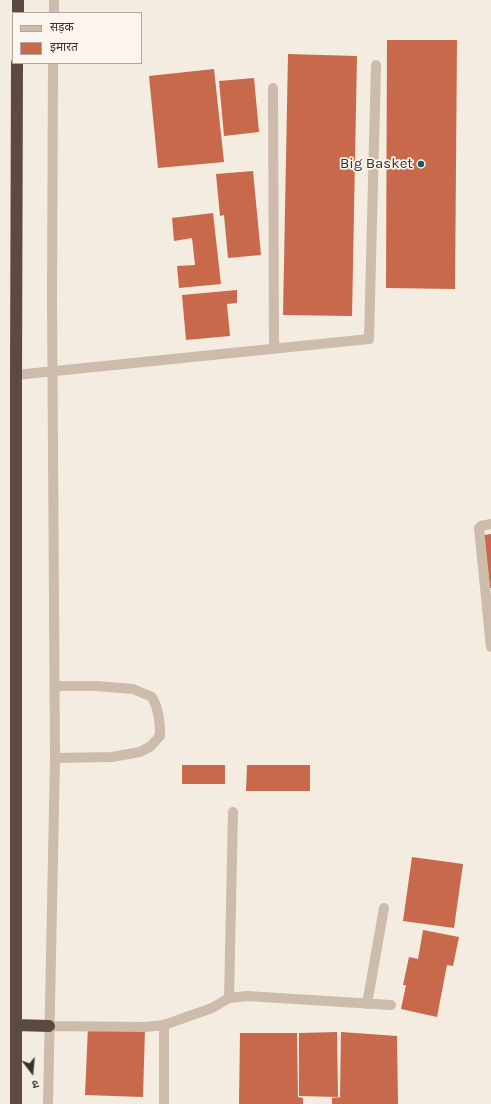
<!DOCTYPE html>
<meta charset="utf-8">
<style>
body{margin:0}
#map{position:relative;width:491px;height:1104px;overflow:hidden;background:#f4ebe1;font-family:Karla,"Noto Sans Devanagari",sans-serif}
canvas{display:block}
.legend{position:absolute;left:12px;top:12px;width:130px;height:52px;box-sizing:border-box;background:#fbf5ee;border:1px solid #aea6a0;margin:0;padding:5px 7px;list-style:none;font-size:12px;color:#3b302b}
.legend li{display:flex;align-items:center;gap:8px;height:20px}
.legend b{width:20px;border:1px solid #aea6a0}
.north{position:absolute;left:12px;top:1052px;width:40px;height:40px;-webkit-text-stroke:3px #fbf5ee;paint-order:stroke;rotate:164deg;font-size:11px;font-weight:700;line-height:16px;text-align:center;color:#3b302b}
.north::after{content:'';display:block;margin:auto;width:14px;height:18px;background:#3b302b;clip-path:polygon(50% 0,100% 100%,50% 72%,0 100%)}
</style>
<div id="map">
<canvas width="491" height="1104"></canvas>
<ul class="legend">
<li><b style="height:5px;background:#cdbbac"></b>सड़क</li>
<li><b style="height:11px;background:#c8694b"></b>इमारत</li>
</ul>
<div class="north">उ</div>
</div>
<script>
const g = document.querySelector('canvas').getContext('2d');
g.lineJoin = 'round';
function fill(path, color) { g.fillStyle = color; g.fill(path, 'evenodd'); }
function trace(path, color, width, dash) { g.strokeStyle = color; g.lineWidth = width; g.lineCap = dash ? 'butt' : 'round'; g.setLineDash(dash || []); g.stroke(path); }
function drawText(font, color, halo, rows, align = 'center') {
  g.font = font + ' Karla,sans-serif'; g.lineWidth = 3.5; g.setLineDash([]); g.textBaseline = 'middle'; g.strokeStyle = halo; g.fillStyle = color; for (const [text, x, y, turn = 0] of rows) {
    g.save(); g.translate(x, y); g.rotate((+turn || 0) * Math.PI / 180); g.textAlign = isNaN(turn) ? turn : align; if (halo) g.strokeText(text, 0, 0); g.fillText(text, 0, 0); g.restore();
  }
}
const building = new Path2D(`
 M387,40H457L455,289L386,288Z
 M288,54L357,56L352,316L283,315Z
 M214,69L224,162L158,168L149,76Z
 M254,78L259,132L224,136L219,81Z
 M253,171L261,255L228,258L224,215L220,216L216,174Z
 M213,213L221,284L179,288L177,266L195,265L192,238L174,241L172,218Z
 M237,290V303L227,304L230,336L186,340L182,295Z
 M491,534V588H490L484,535Z
 M182,765H225V784H182Z
 M247,765H310V791H246Z
 M412,857L463,864L454,928L403,921Z
 M423,930L459,937L453,966L447,965L437,1017L401,1009L406,985H403L409,957L418,959Z
 M88,1026L145,1028L143,1097L85,1095Z
 M337,1032L338,1097L299,1096V1033Z
 M341,1032L397,1036L398,1104H332V1098L342,1097H340Z
 M240,1033H297L298,1097L303,1098V1104H239Z`);
const minor = new Path2D(`
 M54,13V0
 M273,88L274,349
 M16,375L369,339L376,65
 M491,524L481,526L479,528L491,647
 M55,686H96L133,689L152,697C159,710 160,722 160,736L151,746L140,752L112,757L55,758
 M229,998L233,812
 M367,1004L384,908
 M164,1025V1104
 M49,1026L145,1027L164,1025L212,1008L229,998L247,996L391,1005
 M48,1104L55,758L52,299L53,63`);
const highway = new Path2D(`
 M18,13V0
 M16,1025L49,1026
 M16,1104V375L17,63`);
const markers = [
 [421,164,4,"#1f5a5e"]
];
const poiNames = [
 ["Big Basket",413,164]
];
fill(building, '#c8694b');
trace(minor, '#cdbbac', 10);
trace(highway, '#5c4a42', 12);
for (const [x, y, r, color] of markers) { const dot = new Path2D(); dot.arc(x, y, r, 0, 2 * Math.PI); g.fillStyle = color; g.fill(dot); trace(dot, '#fbf5ee', 1.5); }
drawText('15px', '#3b302b', '#fbf5ee', poiNames, 'right');
</script>
